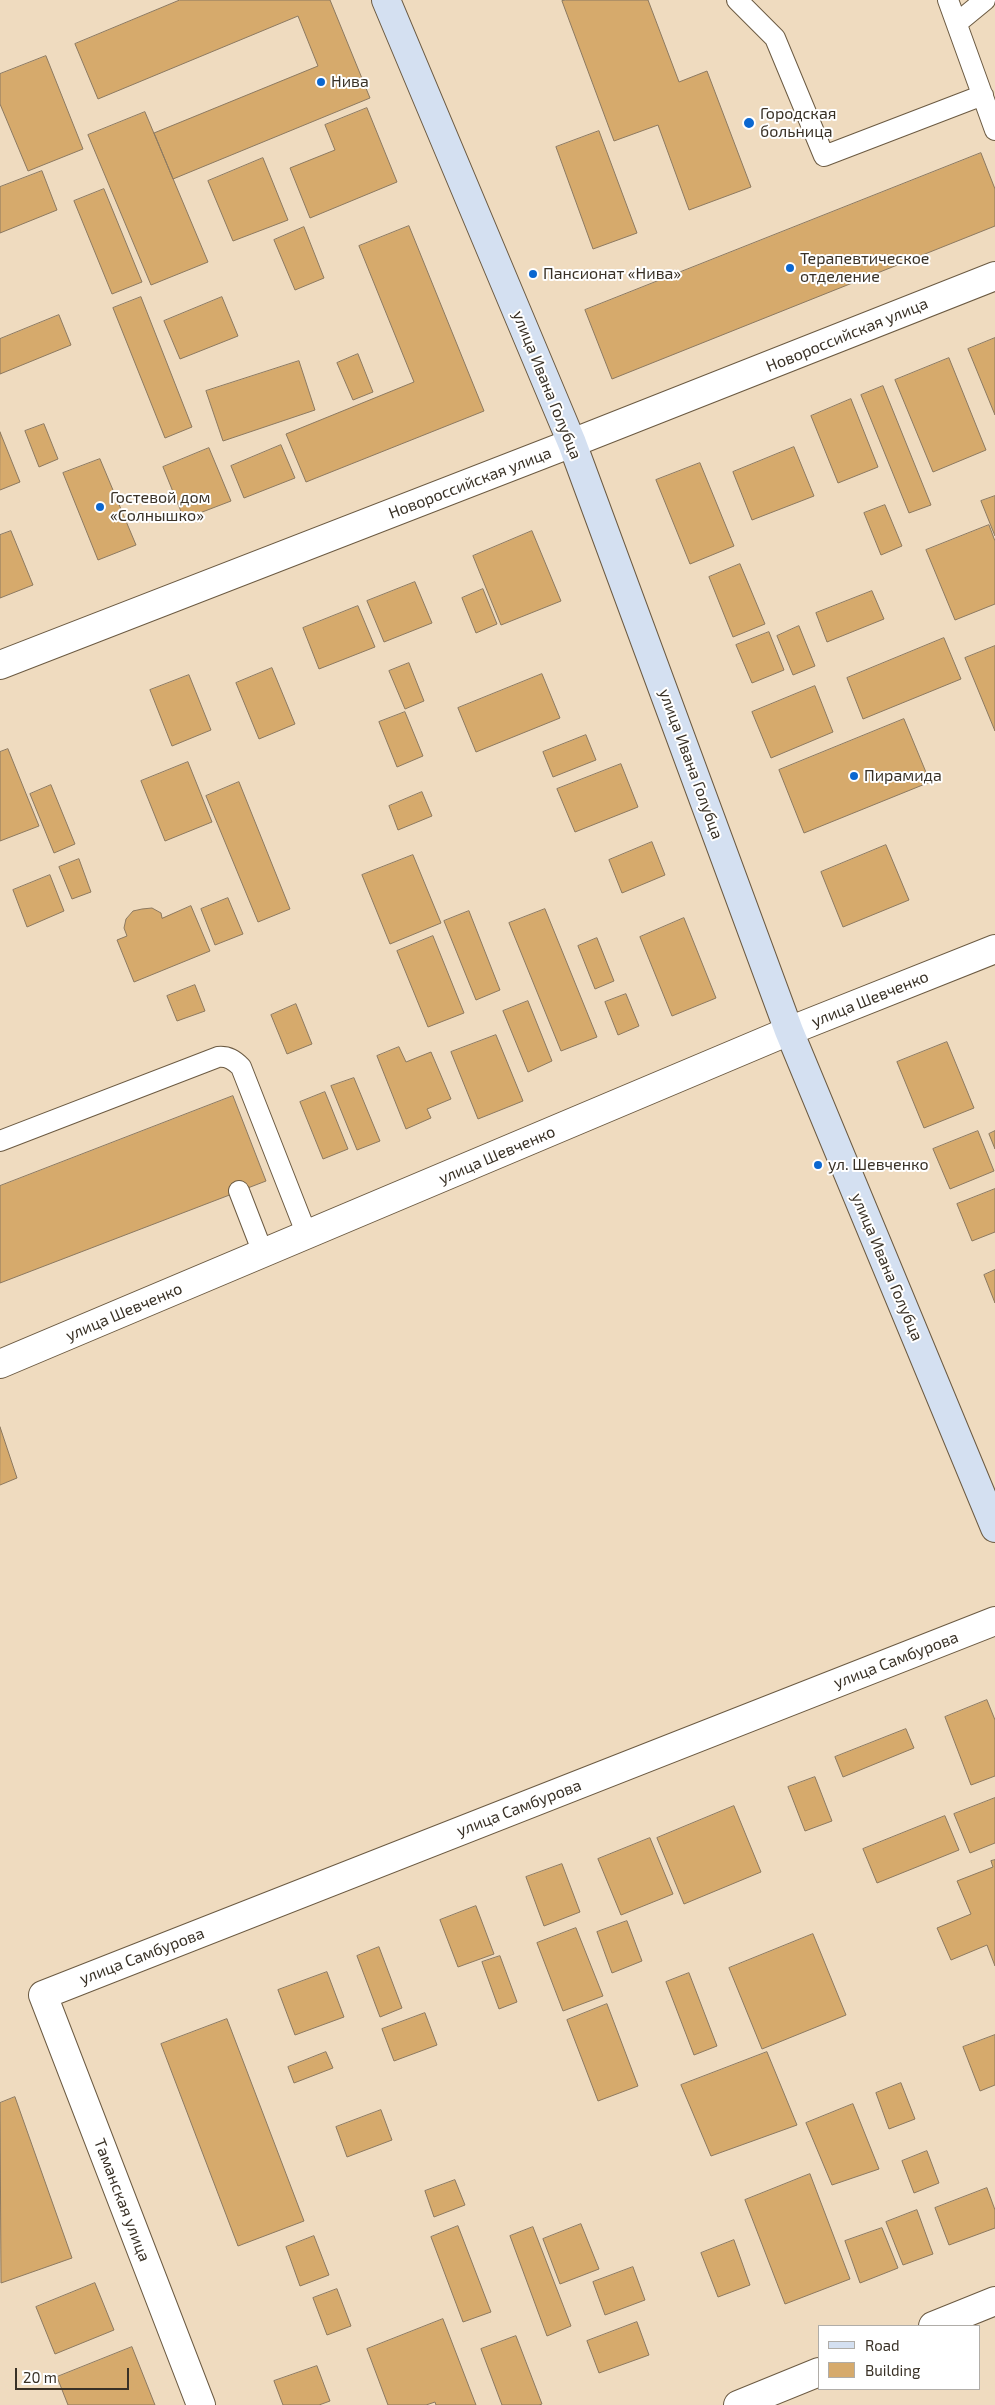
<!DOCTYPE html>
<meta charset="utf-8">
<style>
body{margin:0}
#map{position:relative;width:995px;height:2405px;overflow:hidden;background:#efdbbf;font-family:"Exo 2",sans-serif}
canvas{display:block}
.legend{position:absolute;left:818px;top:2325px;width:162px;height:65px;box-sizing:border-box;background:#fff;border:1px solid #b0ada8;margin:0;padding:6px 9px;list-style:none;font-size:15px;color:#393126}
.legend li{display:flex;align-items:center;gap:10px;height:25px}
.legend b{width:25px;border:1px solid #b0ada8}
.scale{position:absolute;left:15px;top:2368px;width:114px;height:22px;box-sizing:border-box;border:2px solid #393126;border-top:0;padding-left:6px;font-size:15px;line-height:18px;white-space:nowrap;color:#393126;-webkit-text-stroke:4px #fff;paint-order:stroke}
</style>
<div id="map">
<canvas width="995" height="2405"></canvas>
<ul class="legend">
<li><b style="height:6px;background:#d4e0f1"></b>Road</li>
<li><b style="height:14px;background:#d6aa6c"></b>Building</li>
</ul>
<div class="scale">20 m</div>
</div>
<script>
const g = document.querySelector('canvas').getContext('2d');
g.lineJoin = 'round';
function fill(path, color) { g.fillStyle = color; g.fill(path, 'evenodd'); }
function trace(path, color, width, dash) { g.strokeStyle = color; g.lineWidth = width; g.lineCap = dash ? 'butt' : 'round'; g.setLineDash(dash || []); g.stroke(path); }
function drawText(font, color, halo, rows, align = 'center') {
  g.font = font + ' "Exo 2",sans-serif'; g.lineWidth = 4; g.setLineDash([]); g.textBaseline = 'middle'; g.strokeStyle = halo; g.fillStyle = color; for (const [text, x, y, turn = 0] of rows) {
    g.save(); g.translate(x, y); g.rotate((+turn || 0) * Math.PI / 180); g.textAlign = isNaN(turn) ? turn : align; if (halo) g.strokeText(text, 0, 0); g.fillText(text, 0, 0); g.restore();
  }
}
const building = new Path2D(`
 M180,0H330L370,98L173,179L154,133L318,66L298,16L98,99L75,44Z
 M566,0H648L679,82L707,71L751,187L689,210L658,125L614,141L562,1Z
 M46,56L83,149L28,171L0,104V74Z
 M367,108L397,182L310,218L290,168L335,150L325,125Z
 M145,112L208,262L151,285L88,135Z
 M599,131L637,233L593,249L556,147Z
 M981,153L995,189V226L612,379L585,310Z
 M263,158L288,220L233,241L208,181Z
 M42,171L57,210L0,233V187Z
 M104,189L142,282L112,294L74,201Z
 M409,226L484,411L306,482L286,434L414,382L359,246Z
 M304,227L324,278L295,290L274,240Z
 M141,297L192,427L165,438L113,308Z
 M222,297L238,336L180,359L164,321Z
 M59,315L71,345L0,374V339Z
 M995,338V415L968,349Z
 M358,354L373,392L353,400L337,363Z
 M949,358L986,450L933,472L895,380Z
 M299,361L315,410L223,441L206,391Z
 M883,386L931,505L909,513L861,395Z
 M851,399L878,467L838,483L811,416Z
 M44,424L58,459L39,467L25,431Z
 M0,432L20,482L0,490Z
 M281,445L295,478L244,498L231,466Z
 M794,447L814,496L752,520L733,472Z
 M209,448L231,501L184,519L163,467Z
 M100,459L136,545L98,560L63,473Z
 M700,463L734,546L690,564L656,480Z
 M995,496V536L981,501Z
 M885,505L902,546L881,555L864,513Z
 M989,525L995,541V604L955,620L926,550Z
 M11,531L33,585L0,598V535Z
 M532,531L561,601L501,625L473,556Z
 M740,564L765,624L733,637L709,577Z
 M415,582L432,623L384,642L367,601Z
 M483,589L497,624L476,633L462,598Z
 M872,591L884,619L827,642L816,613Z
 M358,606L375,647L319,669L303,628Z
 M799,626L815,666L793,675L777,636Z
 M769,632L784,670L752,683L736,645Z
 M944,638L961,679L863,719L847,678Z
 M995,646V731L965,658Z
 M409,663L424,701L405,709L389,671Z
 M272,668L295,724L259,739L236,683Z
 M542,674L560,718L476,752L458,708Z
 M189,675L211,730L172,746L150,690Z
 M815,686L833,732L771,758L752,712Z
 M405,712L423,756L397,767L379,722Z
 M904,719L930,782L804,833L779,770Z
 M586,735L596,760L553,777L543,752Z
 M8,749L39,826L0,841V752Z
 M188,762L212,822L165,841L141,781Z
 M621,764L638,807L575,832L557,789Z
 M239,782L290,909L258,922L206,796Z
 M51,785L75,844L54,853L30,794Z
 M422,792L432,816L398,830L389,806Z
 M652,842L665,875L622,893L609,860Z
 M886,845L909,900L843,927L821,872Z
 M413,855L441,923L390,944L362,875Z
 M79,859L91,892L72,899L59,867Z
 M50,875L64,911L27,927L13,890Z
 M228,898L243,934L215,945L201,909Z
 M191,906L210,951L134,982L117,940L127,936L124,928L126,919L133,911L142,909L152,908L161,913L162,918Z
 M545,909L597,1037L561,1051L509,923Z
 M469,911L500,990L476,1000L444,921Z
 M684,918L716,998L672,1016L640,937Z
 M433,936L464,1013L428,1027L397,951Z
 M597,938L614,981L595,989L578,946Z
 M195,985L205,1011L177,1021L167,996Z
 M626,994L639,1026L618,1035L605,1002Z
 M528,1001L552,1061L528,1072L503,1011Z
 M296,1004L312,1044L287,1054L271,1015Z
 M496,1035L523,1101L478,1119L451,1052Z
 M947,1042L974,1108L924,1128L897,1062Z
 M399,1047L406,1062L431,1052L451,1099L427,1109L431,1118L406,1129L377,1056Z
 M354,1078L380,1141L357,1150L331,1086Z
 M325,1092L348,1149L323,1159L300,1102Z
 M233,1096L266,1181L0,1283V1186Z
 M978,1131L994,1171L950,1189L933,1149Z
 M995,1131V1149L989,1134Z
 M995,1189V1232L972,1241L957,1204Z
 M995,1270V1303L984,1275Z
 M0,1427L17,1478L0,1485Z
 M987,1700L995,1720V1776L971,1785L945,1717Z
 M906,1729L914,1748L843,1777L835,1757Z
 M815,1777L832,1821L805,1831L788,1787Z
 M995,1798V1843L970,1853L954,1814Z
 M734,1806L761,1872L684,1904L657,1838Z
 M945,1816L959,1850L877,1883L863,1849Z
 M650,1838L673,1894L621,1915L598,1859Z
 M995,1860V1966L987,1945L951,1960L937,1928L971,1914L957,1881L993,1867L991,1861Z
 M562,1864L580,1912L544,1926L526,1877Z
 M476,1906L494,1954L458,1967L440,1920Z
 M627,1921L642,1961L612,1973L597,1932Z
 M576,1928L603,1996L563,2011L537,1943Z
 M813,1934L846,2015L762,2049L729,1968Z
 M379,1947L402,2008L380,2017L357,1956Z
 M500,1956L517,2002L499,2009L482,1962Z
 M327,1972L344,2017L295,2035L278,1990Z
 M689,1973L717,2046L694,2055L666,1982Z
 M607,2004L638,2086L598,2101L567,2020Z
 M425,2013L437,2045L394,2061L382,2029Z
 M227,2019L304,2221L238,2246L161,2044Z
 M995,2035V2085L980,2091L963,2047Z
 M326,2052L333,2068L294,2083L288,2067Z
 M767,2052L797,2125L711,2156L681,2085Z
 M901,2083L915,2119L889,2129L876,2093Z
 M15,2097L72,2258L1,2283L0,2103Z
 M853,2104L879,2169L832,2185L806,2123Z
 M381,2110L392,2140L347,2157L336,2127Z
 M927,2151L939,2183L914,2193L902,2161Z
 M810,2174L850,2279L785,2304L745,2200Z
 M455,2180L465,2205L434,2217L425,2191Z
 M987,2188L995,2210V2228L949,2245L935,2208Z
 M917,2210L933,2254L903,2265L886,2222Z
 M581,2224L599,2269L560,2284L543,2239Z
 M458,2226L491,2312L463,2322L431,2237Z
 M533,2227L571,2326L547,2336L510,2236Z
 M882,2228L898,2268L860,2283L845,2241Z
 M314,2236L329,2275L300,2286L286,2247Z
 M734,2240L750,2285L718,2297L701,2253Z
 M633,2267L645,2300L605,2315L593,2282Z
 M95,2283L114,2330L55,2354L36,2307Z
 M337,2289L351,2326L327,2335L313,2298Z
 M443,2319L476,2405H436L435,2402L426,2405H388L367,2349Z
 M637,2322L649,2355L599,2373L587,2341Z
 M516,2336L542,2404L539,2405H502L481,2349Z
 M132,2347L155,2405H68L57,2377Z
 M317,2366L330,2401L319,2405H283L274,2381Z`);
const lane = new Path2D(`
 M737,0L775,38L824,156L983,95
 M948,0L995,130
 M957,23L985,0
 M0,1141L218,1057C228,1056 234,1060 241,1067L307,1235
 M239,1191L263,1253`);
const street = new Path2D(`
 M0,665L572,443L995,276
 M0,1364L789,1031L995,949
 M933,2326L995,2301
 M201,2405L43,1995L995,1621
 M738,2405L819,2372`);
const secondary = new Path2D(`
 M386,0L572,443L789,1031L995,1528`);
const markers = [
 [321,82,5,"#0b67d0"],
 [749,123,6,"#0b67d0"],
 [790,268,5,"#0b67d0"],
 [533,274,5,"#0b67d0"],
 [100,507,5,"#0b67d0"],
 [854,776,5,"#0b67d0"],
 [818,1165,5,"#0b67d0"]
];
const poiNames = [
 ["Нива",331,82],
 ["Городская",760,114],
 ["больница",760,132],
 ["Терапевтическое",800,259],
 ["отделение",800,277],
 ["Пансионат «Нива»",543,274],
 ["Гостевой дом",110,498],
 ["«Солнышко»",110,516],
 ["Пирамида",864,776],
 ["ул. Шевченко",828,1165]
];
const streetNames = [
 ["Новороссийская улица",847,335,-22],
 ["улица Ивана Голубца",547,385,68],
 ["Новороссийская улица",470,483,-21],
 ["улица Ивана Голубца",691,764,70],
 ["улица Шевченко",870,999,-22],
 ["улица Шевченко",497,1155,-23],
 ["улица Ивана Голубца",887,1267,67],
 ["улица Шевченко",124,1312,-23],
 ["улица Самбурова",896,1660,-21],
 ["улица Самбурова",519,1808,-21],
 ["улица Самбурова",142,1956,-21],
 ["Таманская улица",122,2200,69]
];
fill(building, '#d6aa6c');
trace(building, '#8c7960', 1);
trace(lane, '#6b5a42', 22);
trace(street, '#6b5a42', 30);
trace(secondary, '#6b5a42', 30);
trace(lane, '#fff', 20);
trace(street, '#fff', 28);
trace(secondary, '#d4e0f1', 28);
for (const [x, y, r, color] of markers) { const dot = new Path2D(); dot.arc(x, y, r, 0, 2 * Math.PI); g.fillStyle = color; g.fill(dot); trace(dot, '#fff', 2); }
drawText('16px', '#393126', '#fff', poiNames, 'left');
drawText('16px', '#393126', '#fff', streetNames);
</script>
